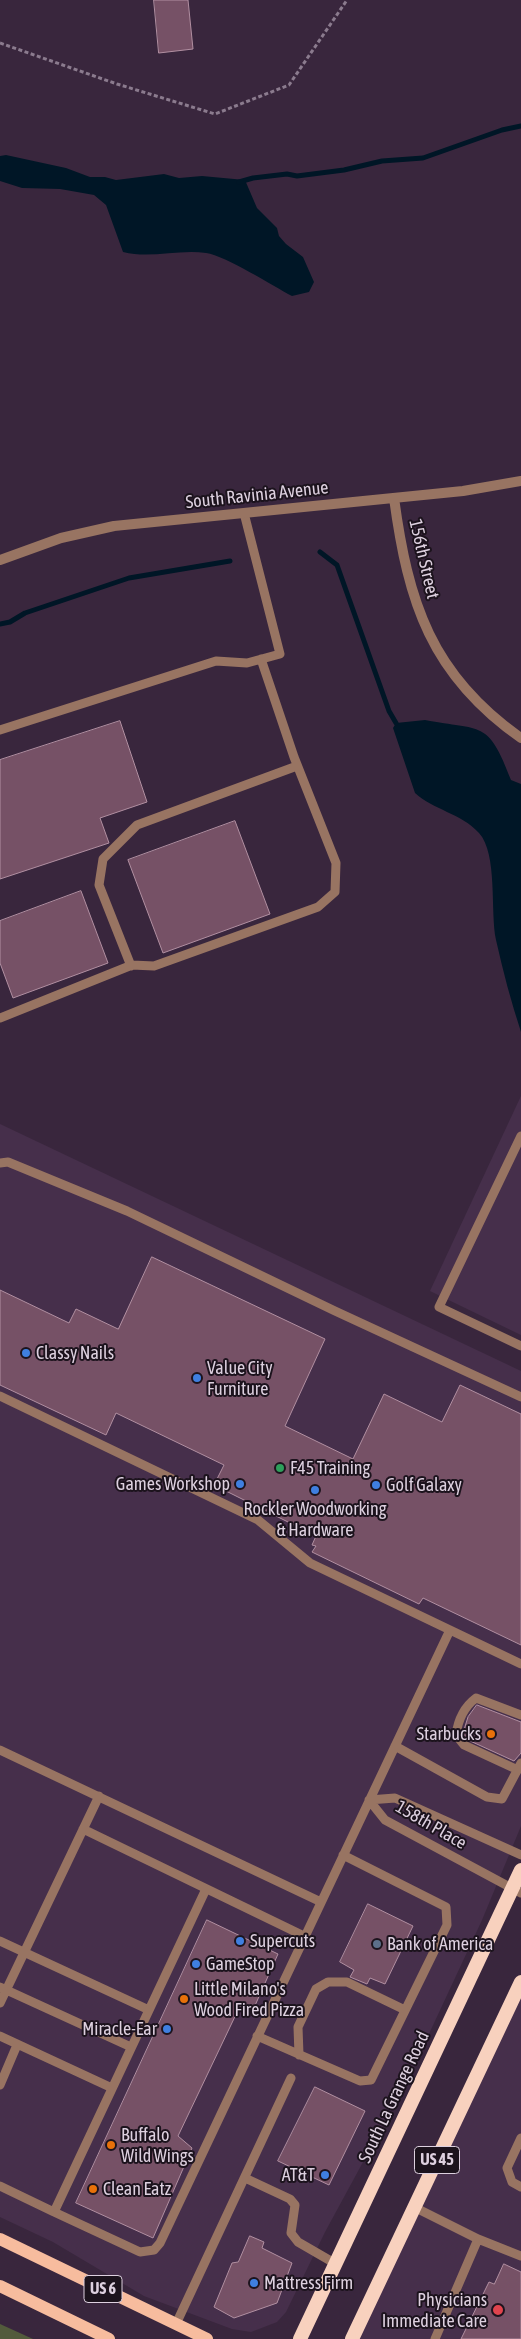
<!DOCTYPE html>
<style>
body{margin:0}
canvas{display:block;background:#39263d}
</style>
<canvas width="521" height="2339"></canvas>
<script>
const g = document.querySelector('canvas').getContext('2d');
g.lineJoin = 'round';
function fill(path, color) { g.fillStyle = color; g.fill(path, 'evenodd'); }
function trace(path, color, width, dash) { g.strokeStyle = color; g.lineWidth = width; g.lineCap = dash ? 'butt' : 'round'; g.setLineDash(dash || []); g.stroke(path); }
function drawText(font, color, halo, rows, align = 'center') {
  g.font = font + ' "Asap Condensed",sans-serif'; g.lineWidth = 4; g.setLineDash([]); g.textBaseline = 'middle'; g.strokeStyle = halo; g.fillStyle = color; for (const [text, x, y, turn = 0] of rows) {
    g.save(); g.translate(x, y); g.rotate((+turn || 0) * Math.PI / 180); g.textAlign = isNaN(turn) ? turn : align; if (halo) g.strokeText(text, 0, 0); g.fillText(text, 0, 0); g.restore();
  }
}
const built = new Path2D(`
 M521,1096V1335L430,1291Z
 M0,1124L521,1371V1826L482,1920L407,2081L325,2232L286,2312L277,2322L251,2332L232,2329L144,2296L53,2242L0,2217Z
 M521,1991V2339H357Z`);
const green = new Path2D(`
 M0,2324L33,2339H0Z`);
const water = new Path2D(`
 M6,155L66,168L90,177H105L116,180L164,174L179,178L202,176L245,180L257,208L277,228L279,236L286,244L303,257L314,282L309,292L292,296C273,286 226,256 206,253C179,249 150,259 123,252L106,205L94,195L60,189L22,188L0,181V156Z
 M425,720C482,731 488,719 511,780L521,784V1032C511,1002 503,971 496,940C490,911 498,854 479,833C461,813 433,810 415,793L393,728L396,723Z`);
const stream = new Path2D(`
 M239,182L253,178L287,174L297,176L344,170L382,161L423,158L502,130L521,126
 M320,552L337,565L389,711L396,723
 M0,624L10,622L25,613L129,578L230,561`);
const building = new Path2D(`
 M154,0H188L193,49L159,53Z
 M120,721L147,802L100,818L109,843L0,879V760Z
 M235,821L270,914L163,953L128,860Z
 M81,891L108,963L13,998L0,963V921Z
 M152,1257L325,1339L285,1426L353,1459L384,1394L442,1422L460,1385L521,1414V1645L423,1598L419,1604L312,1552L316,1546L312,1545L316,1536L214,1485L224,1465L116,1413L106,1435L0,1385V1290L69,1323L76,1309L118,1329Z
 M477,1705L521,1722V1753L514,1761L468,1740L463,1733L468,1717Z
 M368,1904L413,1926L385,1984L370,1978L367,1984L350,1977L354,1970L340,1962Z
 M207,1920L278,1954L253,2010L240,2006L178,2136L192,2148L153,2238L76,2203Z
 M315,2087L365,2111L329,2185L278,2161Z
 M250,2236L264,2242L262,2248L292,2263L277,2303L234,2318L214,2307L232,2263L238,2262Z
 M504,2264L521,2272V2339H461L489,2282L494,2284Z`);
const path = new Path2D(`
 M0,43L117,84L215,114L289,85L347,0`);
const service = new Path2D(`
 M0,730L216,661L247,663L280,654L244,513
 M131,966L99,885L103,859L137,825L297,766
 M0,1018L132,965L154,966L318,907L335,892L336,863L294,757L261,659
 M521,1136L439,1307L521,1346
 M0,1163L8,1162L127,1211L335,1311L521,1397
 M0,1396L258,1520L310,1563L521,1664
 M395,1746L487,1797L502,1799L521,1763
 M0,1750L321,1902
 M518,1770L464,1745L456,1735C458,1720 464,1707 476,1698L521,1715
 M369,1800L385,1820L521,1893
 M369,1800L395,1798L521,1855
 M83,1829L304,1936
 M206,1889L54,2212L140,2252L154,2250L160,2243L450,1630
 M0,1941L149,2010
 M0,1987L131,2047
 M0,2003L99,1796
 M0,2036L112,2088
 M257,2036L360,2081L371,2080L447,1925L446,1907L343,1855
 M299,2055L298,2027L316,1989L328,1982H347L405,2010
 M0,2085L17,2045
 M521,2138L507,2168L512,2182L521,2187
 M245,2178L290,2199L295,2205L291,2233L298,2242L336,2264
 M0,2186L54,2212
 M414,2207L478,2239L521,2256
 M176,2324L291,2078
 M435,2339L478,2239`);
const tertiary = new Path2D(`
 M394,498C408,602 431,675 521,738
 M0,560L61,538L114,526L463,491L521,481`);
const primary = new Path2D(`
 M0,2239L207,2339
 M0,2286L109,2339`);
const trunk = new Path2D(`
 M300,2339L521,1870
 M352,2339L521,1982`);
const markers = [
 [26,1353,5,"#3f7fe0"],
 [197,1378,5,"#3f7fe0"],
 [280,1468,5,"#2e9e5b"],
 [240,1484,5,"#3f7fe0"],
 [376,1485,5,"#3f7fe0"],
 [315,1490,5,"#3f7fe0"],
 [491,1734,5,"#e8710a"],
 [240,1941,5,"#3f7fe0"],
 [377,1944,5,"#5c6f8a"],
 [196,1964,5,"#3f7fe0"],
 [184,1999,5,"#e8710a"],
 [167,2029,5,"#3f7fe0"],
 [111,2145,5,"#e8710a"],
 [325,2175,5,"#3f7fe0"],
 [93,2189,5,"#e8710a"],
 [254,2283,5,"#3f7fe0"],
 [498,2310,6,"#e0444e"]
];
const shields = [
 [437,2160,45],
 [103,2289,38]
];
const shieldNames = [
 ["US 45",437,2160],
 ["US 6",103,2289]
];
const streetNames = [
 ["South Ravinia Avenue",257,495,-6],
 ["156th Street",424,559,77],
 ["158th Place",431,1825,30],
 ["South La Grange Road",394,2097,-65]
];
const poiNames = [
 ["Classy Nails",36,1353],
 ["Value City",207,1368],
 ["Furniture",207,1389],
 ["F45 Training",290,1468],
 ["Games Workshop",230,1484,"right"],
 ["Golf Galaxy",386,1485],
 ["Rockler Woodworking",315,1509,"center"],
 ["& Hardware",315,1530,"center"],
 ["Starbucks",481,1734,"right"],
 ["Supercuts",250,1941],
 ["Bank of America",387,1944],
 ["GameStop",206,1964],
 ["Little Milano's",194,1989],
 ["Wood Fired Pizza",194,2010],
 ["Miracle-Ear",157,2029,"right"],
 ["Buffalo",121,2135],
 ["Wild Wings",121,2156],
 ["AT&T",315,2175,"right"],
 ["Clean Eatz",103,2189],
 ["Mattress Firm",264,2283],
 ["Physicians",487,2300,"right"],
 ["Immediate Care",487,2321,"right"]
];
fill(built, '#462f4b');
fill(green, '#535b3c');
fill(water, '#001626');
trace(stream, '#001626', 5);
fill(building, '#765166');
trace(building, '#b18fa1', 1);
trace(path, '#8b7b8e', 3, [4, 2.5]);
trace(service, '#987462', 9);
trace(tertiary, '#987462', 10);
trace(primary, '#f7bc9e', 12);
trace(trunk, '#f8d1be', 14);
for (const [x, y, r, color] of markers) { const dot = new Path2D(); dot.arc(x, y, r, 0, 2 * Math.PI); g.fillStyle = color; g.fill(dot); trace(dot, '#1c131d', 2); }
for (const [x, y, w] of shields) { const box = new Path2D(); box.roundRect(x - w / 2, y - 13.5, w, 27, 4); g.fillStyle = '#1c131d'; g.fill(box); trace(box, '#ddd0df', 1); }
drawText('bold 16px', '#ddd0df', null, shieldNames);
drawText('18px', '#ddd0df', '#1c131d', streetNames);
drawText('18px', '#ddd0df', '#1c131d', poiNames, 'left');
</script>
